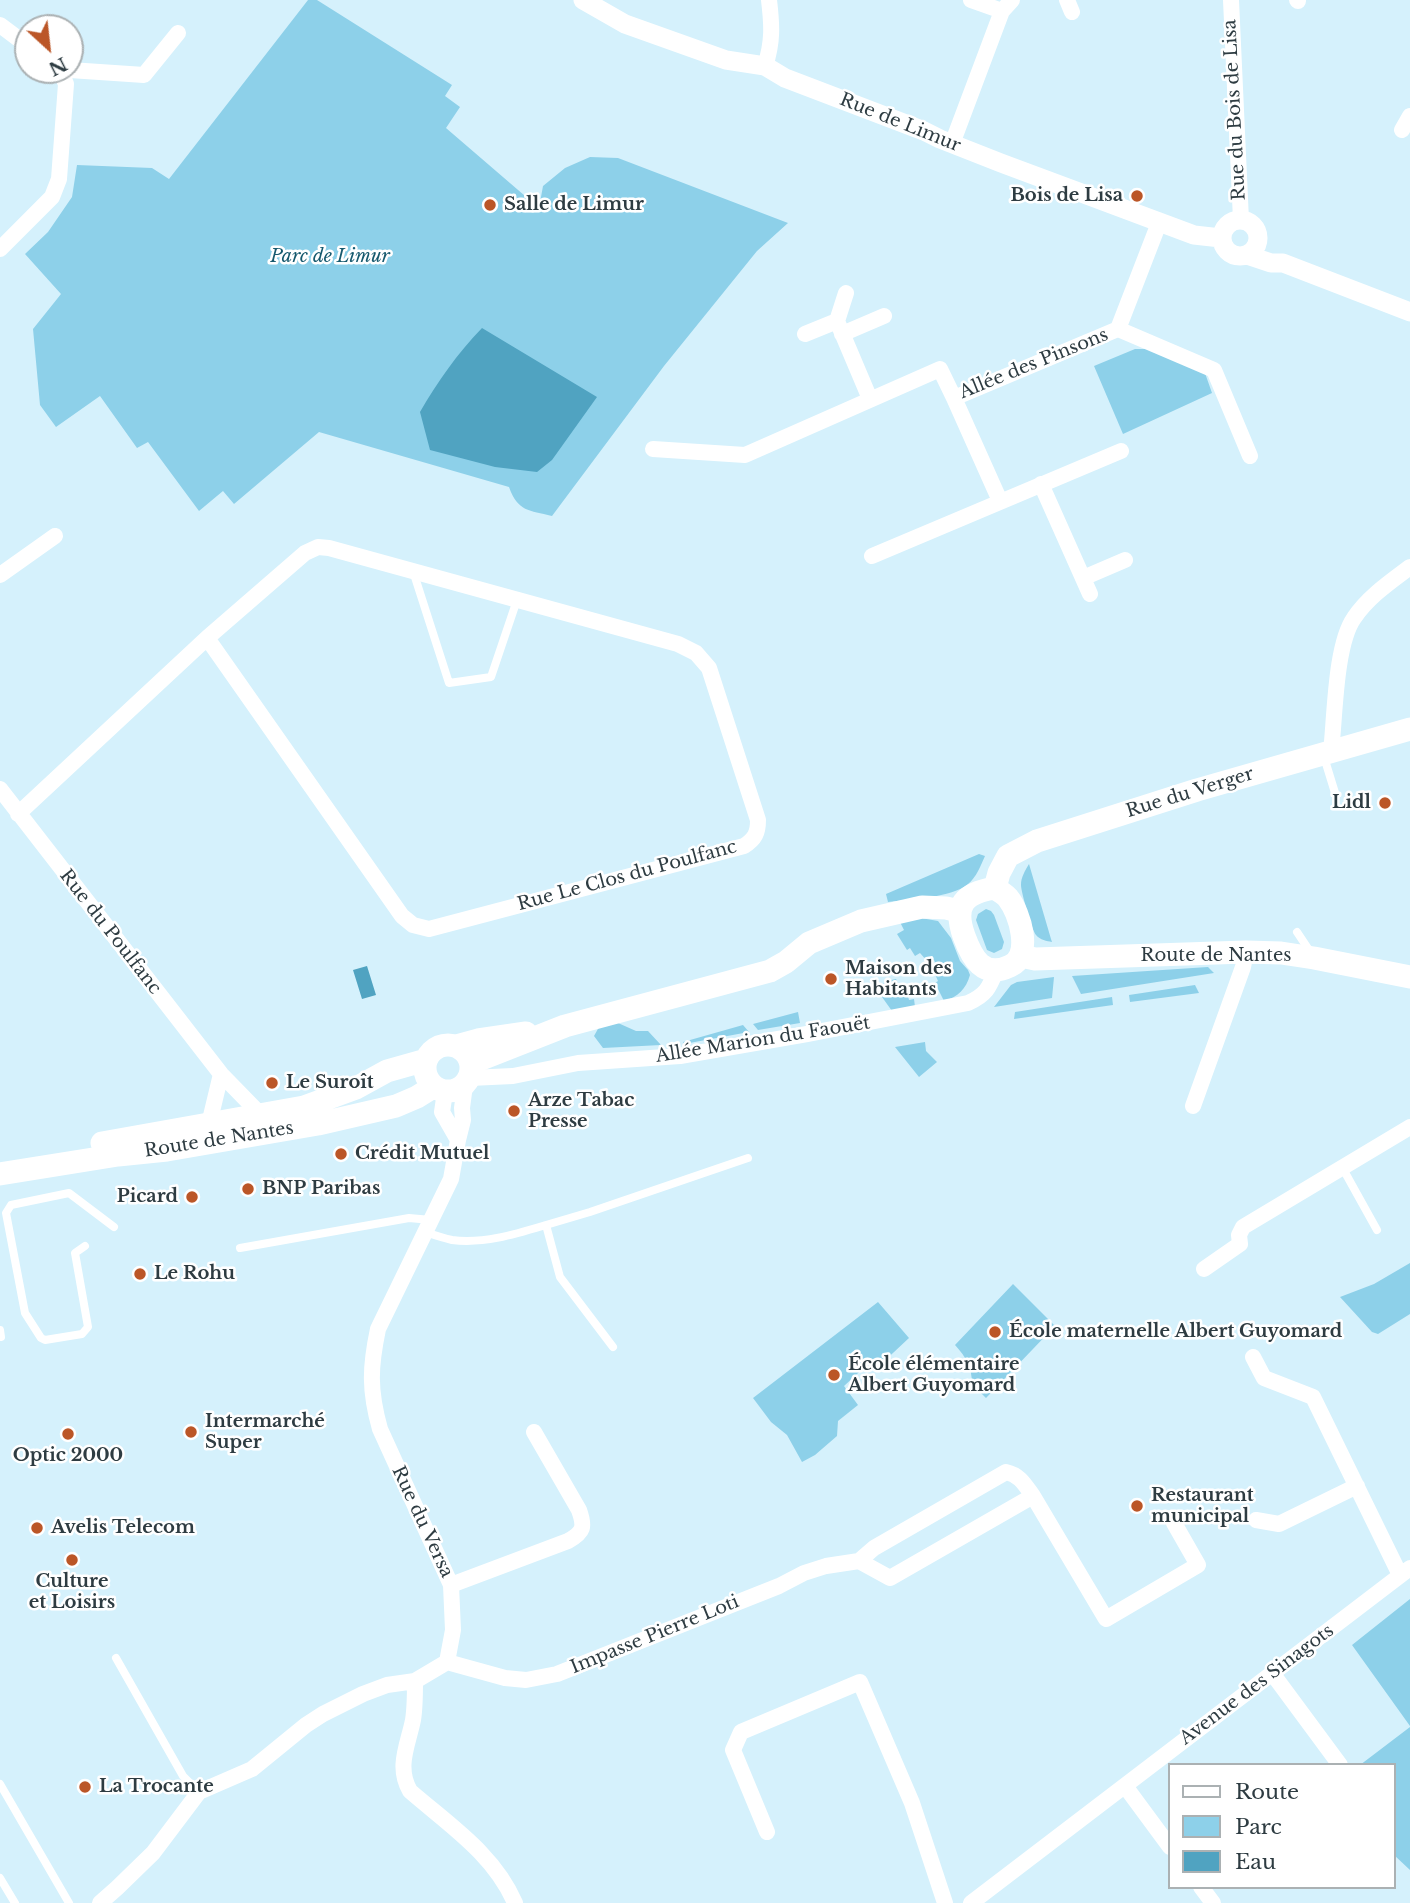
<!DOCTYPE html>
<meta charset="utf-8">
<style>
body{margin:0}
#map{position:relative;width:1410px;height:1903px;overflow:hidden;background:#d5f1fc;font-family:"Libre Baskerville",serif}
canvas{display:block}
.legend{position:absolute;left:1168px;top:1763px;width:228px;height:126px;box-sizing:border-box;background:#fff;border:2px solid #abb1b3;margin:0;padding:9px 12px;list-style:none;font-size:21px;color:#2e3c42}
.legend li{display:flex;align-items:center;gap:14px;height:35px}
.legend b{width:35px;border:2px solid #abb1b3}
.north{position:absolute;left:14px;top:14px;width:70px;height:70px;box-sizing:border-box;background:#fff;border:2px solid #abb1b3;border-radius:50%;rotate:153deg;font-size:19px;font-weight:700;line-height:28px;text-align:center;color:#2e3c42}
.north::after{content:'';display:block;margin:auto;width:24px;height:32px;background:#bb5627;clip-path:polygon(50% 0,100% 100%,50% 72%,0 100%)}
</style>
<div id="map">
<canvas width="1410" height="1903"></canvas>
<ul class="legend">
<li><b style="height:9px;background:#fff"></b>Route</li>
<li><b style="height:19px;background:#8dd0e9"></b>Parc</li>
<li><b style="height:19px;background:#50a3c1"></b>Eau</li>
</ul>
<div class="north">N</div>
</div>
<script>
const g = document.querySelector('canvas').getContext('2d');
g.lineJoin = 'round';
function fill(path, color) { g.fillStyle = color; g.fill(path, 'evenodd'); }
function trace(path, color, width, dash) { g.strokeStyle = color; g.lineWidth = width; g.lineCap = dash ? 'butt' : 'round'; g.setLineDash(dash || []); g.stroke(path); }
function drawText(font, color, halo, rows, align = 'center') {
  g.font = font + ' "Libre Baskerville",serif'; g.lineWidth = 5; g.setLineDash([]); g.textBaseline = 'middle'; g.strokeStyle = halo; g.fillStyle = color; for (const [text, x, y, turn = 0] of rows) {
    g.save(); g.translate(x, y); g.rotate((+turn || 0) * Math.PI / 180); g.textAlign = isNaN(turn) ? turn : align; if (halo) g.strokeText(text, 0, 0); g.fillText(text, 0, 0); g.restore();
  }
}
const green = new Path2D(`
 M308,0H317L452,85L445,96L460,107L446,128L539,208L543,186L565,168L590,157L618,158L788,223L757,251L664,366L552,516C529,510 518,512 509,487L319,432L234,504L223,491L199,511L148,442L137,448L100,396L56,427L40,405L33,329L61,294L25,254L48,232L72,197L77,165L152,168L169,179Z
 M1135,349H1147L1205,373L1212,393L1123,434L1094,366Z
 M979,854L985,856C981,865 976,878 968,884C952,898 909,899 888,902L886,894Z
 M1029,864L1051,939L1052,942C1047,941 1040,940 1036,935C1032,930 1021,892 1021,885C1021,877 1025,871 1029,864Z
 M986,909L991,911L994,915L1004,942L1002,949L994,953L987,950L976,920L978,914Z
 M915,917L938,921L951,938L960,961L968,970L970,975C966,989 958,997 944,1001L935,983L938,981L934,972L938,968L934,960L927,961L920,953L915,956L910,948L907,950L897,934L904,930L899,920Z
 M1208,967L1214,973L1081,994L1072,976Z
 M1054,977L1052,998L994,1007L1011,985L1017,982Z
 M896,979L902,989H906L909,1000L914,999L915,1007L892,1011L882,997H879L878,991L881,990V984L887,983V981Z
 M1195,985L1199,993L1130,1002L1129,995Z
 M1112,997L1113,1005L1014,1019L1015,1012Z
 M798,1012L800,1023L758,1030L753,1024Z
 M618,1023L636,1031H648L661,1045L603,1048L594,1036L599,1027Z
 M743,1025L749,1032L684,1044L683,1042Z
 M925,1042L926,1051L937,1062L919,1077L895,1047Z
 M1410,1263V1314L1378,1334L1372,1332L1340,1297L1374,1284Z
 M1013,1284L1055,1326L986,1398L972,1384C972,1367 966,1357 955,1345Z
 M878,1302L909,1338L878,1367L870,1362L844,1386L858,1405L838,1421L837,1436L815,1455L802,1462L787,1435L771,1422L753,1398Z
 M1410,1599V1726L1352,1645Z
 M1410,1727V1870L1394,1855V1765H1360Z`);
const water = new Path2D(`
 M482,328L597,397L552,460L537,472L495,467L430,450L420,412C438,381 457,354 482,328Z
 M367,966L376,995L362,999L353,970Z`);
const service = new Path2D(`
 M413,571L449,683L491,677L517,600
 M1324,757L1336,796
 M1297,932L1311,953
 M1342,1167L1377,1230
 M546,1225L590,1212L748,1158
 M425,1232C434,1235 443,1238 452,1240C484,1244 516,1234 546,1225L560,1277L613,1347
 M85,1246L75,1253L88,1327L82,1334L45,1340L41,1338L25,1313L6,1213L11,1205L69,1193L114,1227
 M240,1248L409,1218L431,1220
 M0,1330L1,1337
 M116,1658L183,1776L199,1792
 M0,1784L69,1903
 M0,1878L15,1903`);
const minor = new Path2D(`
 M971,0L1002,11
 M1067,0L1072,12
 M1231,0L1241,220
 M1297,0L1298,1
 M0,25L28,46
 M765,66C773,42 772,25 769,0
 M70,70L144,75L178,33
 M1402,130L1410,116
 M952,144L1002,11L1012,0
 M0,249L52,197L59,179L66,84L60,70
 M846,293L837,321L870,399
 M1118,329L1214,370L1250,456
 M805,334L837,321
 M842,334L884,316
 M954,398L1000,501
 M653,449L745,455L940,369L954,398L1118,329L1159,223
 M1041,484L1090,594
 M872,556L1121,451
 M0,575L55,536
 M1083,578L1125,560
 M1331,752C1335,718 1335,645 1354,618C1368,597 1390,582 1410,567
 M0,789L221,1074L260,1114
 M18,814L207,638L402,916L413,925L429,929L744,846C755,839 758,833 758,820L709,668L696,653L678,644L329,548L318,547L305,553L207,638
 M470,1078L513,1076L578,1063L680,1056L807,1034L968,1003C986,995 989,988 996,971
 M465,1085L462,1108L463,1120L458,1140L451,1179L378,1329C370,1367 369,1390 380,1429L451,1585L453,1630L447,1662L415,1681C415,1694 415,1708 413,1720C408,1745 396,1767 410,1791C449,1825 494,1854 515,1903
 M445,1092L442,1112L458,1140
 M1193,1106L1243,967L1246,952
 M209,1124L221,1074
 M1204,1269L1240,1244L1239,1235L1243,1227L1410,1127
 M1253,1357L1264,1378L1313,1397L1400,1575
 M1256,1520L1279,1524L1357,1486
 M859,1561L874,1548L1006,1472C1020,1475 1025,1485 1033,1496
 M451,1585L568,1541C584,1532 585,1527 579,1510L534,1432
 M447,1662L505,1678L526,1680L557,1674L779,1586L804,1573L826,1566L859,1561L890,1578L1033,1496L1106,1619L1198,1565L1174,1523
 M1272,1673L1340,1765
 M1125,1786L1170,1847
 M767,1832L733,1750L741,1732L860,1682L912,1803L945,1903
 M1201,1887L1213,1903
 M100,1903L117,1888L153,1853L199,1792L252,1769L306,1725L323,1714L363,1694L387,1685L415,1681
 M971,1903L1410,1568`);
const tertiary = new Path2D(`
 M583,0L625,24L726,60L765,66L785,78L924,131L940,139L1001,163L1194,235L1221,238
 M1222 238a18 18 0 1 1 36 0a18 18 0 1 1-36 0Z
 M1247,255L1271,263H1283L1410,312`);
const secondary = new Path2D(`
 M995,888L999,873L1008,856L1037,841L1197,790L1410,729
 M995,888C999,891 1005,894 1008,898C1020,913 1033,956 1010,966C983,979 972,958 964,936C953,905 964,893 995,888Z
 M1021,956L1035,959L1246,952L1281,953L1314,958L1410,977
 M425 1068a23 23 0 1 1 46 0a23 23 0 1 1-46 0Z
 M456,1046L478,1040L526,1033
 M471,1063L565,1026L770,971L786,962L809,943L861,921L922,907L946,908L959,911
 M102,1143L304,1107L356,1088L387,1071L426,1060
 M0,1174L118,1155L167,1150L318,1124L396,1106L417,1097L433,1087`);
const markers = [
 [1137,196,7,"#bb5627"],
 [490,205,7,"#bb5627"],
 [1385,803,7,"#bb5627"],
 [831,979,7,"#bb5627"],
 [272,1083,7,"#bb5627"],
 [514,1111,7,"#bb5627"],
 [341,1154,7,"#bb5627"],
 [248,1189,7,"#bb5627"],
 [192,1197,7,"#bb5627"],
 [140,1274,7,"#bb5627"],
 [995,1332,7,"#bb5627"],
 [834,1375,7,"#bb5627"],
 [191,1432,7,"#bb5627"],
 [68,1434,7,"#bb5627"],
 [1137,1506,7,"#bb5627"],
 [37,1528,7,"#bb5627"],
 [72,1560,7,"#bb5627"],
 [85,1787,7,"#bb5627"]
];
const streetNames = [
 ["Rue du Bois de Lisa",1235,110,-93],
 ["Rue de Limur",900,123,22],
 ["Allée des Pinsons",1034,364,-22],
 ["Rue du Verger",1190,793,-17],
 ["Rue Le Clos du Poulfanc",627,876,-15],
 ["Rue du Poulfanc",110,932,52],
 ["Route de Nantes",1216,956],
 ["Allée Marion du Faouët",763,1040,-9],
 ["Route de Nantes",219,1140,-9],
 ["Rue du Versa",422,1522,65],
 ["Impasse Pierre Loti",655,1635,-22],
 ["Avenue des Sinagots",1257,1685,-37]
];
const poiNames = [
 ["Bois de Lisa",1123,196,"right"],
 ["Salle de Limur",504,205],
 ["Lidl",1371,803,"right"],
 ["Maison des",845,969],
 ["Habitants",845,990],
 ["Le Suroît",286,1083],
 ["Arze Tabac",528,1101],
 ["Presse",528,1122],
 ["Crédit Mutuel",355,1154],
 ["BNP Paribas",262,1189],
 ["Picard",178,1197,"right"],
 ["Le Rohu",154,1274],
 ["École maternelle Albert Guyomard",1009,1332],
 ["École élémentaire",848,1365],
 ["Albert Guyomard",848,1386],
 ["Intermarché",205,1422],
 ["Super",205,1443],
 ["Optic 2000",68,1456,"center"],
 ["Restaurant",1151,1496],
 ["municipal",1151,1517],
 ["Avelis Telecom",51,1528],
 ["Culture",72,1582,"center"],
 ["et Loisirs",72,1603,"center"],
 ["La Trocante",99,1787]
];
const parkNames = [
 ["Parc de Limur",330,257]
];
fill(green, '#8dd0e9');
fill(water, '#50a3c1');
trace(service, '#fff', 8);
trace(minor, '#fff', 16);
trace(tertiary, '#fff', 19);
trace(secondary, '#fff', 23);
for (const [x, y, r, color] of markers) { const dot = new Path2D(); dot.arc(x, y, r, 0, 2 * Math.PI); g.fillStyle = color; g.fill(dot); trace(dot, '#fff', 2.5); }
drawText('18px', '#2e3c42', '#fff', streetNames);
drawText('bold 18px', '#2e3c42', '#fff', poiNames, 'left');
drawText('italic 18px', '#16596e', '#fff', parkNames);
</script>
